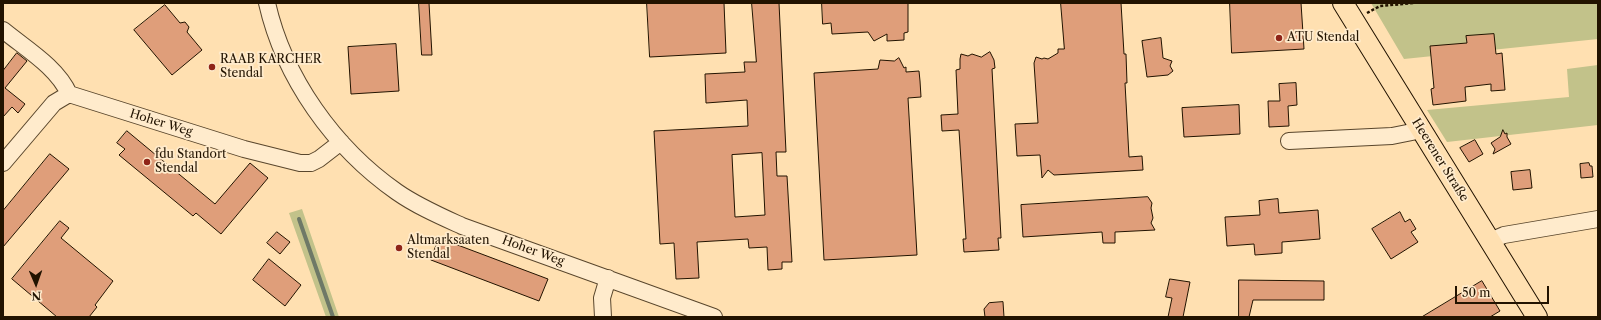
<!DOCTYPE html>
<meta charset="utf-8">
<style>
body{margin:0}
#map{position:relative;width:1601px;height:320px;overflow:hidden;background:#ffe0b1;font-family:"Libre Caslon Text",serif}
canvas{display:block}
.frame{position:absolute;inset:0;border:4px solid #221300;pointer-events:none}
.north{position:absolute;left:16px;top:264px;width:40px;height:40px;-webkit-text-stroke:3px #ffebcc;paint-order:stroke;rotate:178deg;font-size:11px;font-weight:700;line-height:16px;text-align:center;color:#221300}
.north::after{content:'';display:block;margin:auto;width:14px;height:18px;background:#221300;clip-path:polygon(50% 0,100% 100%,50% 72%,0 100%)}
.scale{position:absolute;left:1455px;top:286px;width:94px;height:18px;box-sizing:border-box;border:2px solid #221300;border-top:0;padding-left:5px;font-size:12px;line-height:14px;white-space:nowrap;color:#221300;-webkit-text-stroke:3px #ffebcc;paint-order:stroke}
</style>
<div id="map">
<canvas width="1601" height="320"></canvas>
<div class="frame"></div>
<div class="north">N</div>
<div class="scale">50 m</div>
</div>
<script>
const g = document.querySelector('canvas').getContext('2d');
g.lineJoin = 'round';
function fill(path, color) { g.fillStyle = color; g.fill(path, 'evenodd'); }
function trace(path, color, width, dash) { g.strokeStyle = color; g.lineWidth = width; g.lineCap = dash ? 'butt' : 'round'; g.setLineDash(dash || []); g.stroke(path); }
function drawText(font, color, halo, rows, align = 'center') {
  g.font = font + ' "Libre Caslon Text",serif'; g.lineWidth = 3.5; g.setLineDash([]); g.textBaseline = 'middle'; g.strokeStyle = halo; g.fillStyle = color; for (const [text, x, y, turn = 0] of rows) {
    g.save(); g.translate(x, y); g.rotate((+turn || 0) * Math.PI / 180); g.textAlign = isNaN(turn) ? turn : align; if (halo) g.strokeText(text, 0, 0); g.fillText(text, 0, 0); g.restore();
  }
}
const green = new Path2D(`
 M1371,3H1598V39L1404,59Z
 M1598,65V125L1447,142L1427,110L1569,97L1567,69Z
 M302,209L339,317H326L289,213Z`);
const stream = new Path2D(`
 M299,219L333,317`);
const building = new Path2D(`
 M419,3H429L432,55H422Z
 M647,3H724L726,53L650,57Z
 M752,3H779L786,152H776L777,176H787L792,262H782V269L768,270L767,247L749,248L748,239L697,242L699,278L676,279L674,243L660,244L654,131L748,126L747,100L706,103L705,74L745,72L744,62H756ZM762,153L765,215L735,217L732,155Z
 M822,3H908V32L904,33V40L887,41V34L874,41L868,32L832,34L831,23L823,24Z
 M1061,3H1121L1124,54H1126L1127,83H1125L1129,157L1142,156L1143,170L1054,175L1048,170L1042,178L1040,155L1017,156L1015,124L1038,123L1034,63L1036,57L1042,59L1044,58L1048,59L1058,53V49H1064Z
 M1230,3H1301L1304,49L1232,53Z
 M165,5L180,23L185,22L189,27L187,32L202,50L172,75L134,30Z
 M1494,34L1496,54L1502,53L1505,90L1491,91V84L1465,87L1466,101L1433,105L1431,89L1434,88L1430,46L1467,43L1466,36Z
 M1161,38L1163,58L1172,61L1170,66L1173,71L1168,75L1147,77L1142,41Z
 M396,44L399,91L351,94L348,47Z
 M990,52L994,60L995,68L992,69L1001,238H998L999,250L964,252L963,239H966L959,130L942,131L941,115L958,114L956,70L960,69V59L961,54L968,56L972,54L981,57Z
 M17,53L27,61L5,88L25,104L18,113L12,107L3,117V71Z
 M899,58L904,68L906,67V72L919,71L920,81L921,97L908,98L917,255L824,260L814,73L878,69L880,60L894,61Z
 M1296,83L1297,105L1288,106L1289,126L1269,127L1268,101H1280L1279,84Z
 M1239,105L1240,134L1184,137L1182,108Z
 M1503,130L1505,134L1507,133V137L1511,144L1493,154L1495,149L1491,143L1500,137Z
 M127,131L215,204L250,163L268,178L221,234L196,213L193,216L119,155L125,149L117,143Z
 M1475,140L1483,154L1469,162L1460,148Z
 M50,154L69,169L3,247V211Z
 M1589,163L1590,166H1592L1593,177L1581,178L1580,164Z
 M1530,170L1532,188L1513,190L1511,172Z
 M1148,197L1152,203L1151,208L1153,218L1151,223L1155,230L1115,232V243H1103L1102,232L1023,237L1021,205Z
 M1278,199L1279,213L1318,210L1320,239L1282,242V253L1255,255L1254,244L1227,246L1225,217L1260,215L1259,201Z
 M1400,212L1405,222L1410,219L1416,229L1411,232L1418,242L1391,259L1372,229Z
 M60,221L69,228L61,238L113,281L95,305L97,307L89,317H57L12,279Z
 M277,232L290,242L280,254L267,243Z
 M439,238L548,279L539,301L431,260Z
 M269,259L301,285L285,306L253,280Z
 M1170,279L1190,282L1183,317H1168L1172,298L1166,297Z
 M1239,280L1324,281V300H1253L1249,317H1239Z
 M1482,281L1500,311L1490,317H1422Z
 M1003,302L1004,317H985L984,309L989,303Z`);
const path = new Path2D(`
 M1367,13L1380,6L1414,3`);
const minor = new Path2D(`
 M267,3C284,78 334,148 397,192C417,206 440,216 462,226L714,317
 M3,30C26,49 57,67 69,94
 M1289,141L1392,136L1412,132L1420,127
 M3,163L54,103L69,94L244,149L300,163H311L319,159L341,142
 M1490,241L1504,235L1598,219
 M603,317L602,298L608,278`);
const major = new Path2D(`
 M1343,3L1537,317`);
const markers = [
 [1279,38,4,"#8f2418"],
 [212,67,4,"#8f2418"],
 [147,162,4,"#8f2418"],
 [399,248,4,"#8f2418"]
];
const poiNames = [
 ["ATU Stendal",1287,38],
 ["RAAB KARCHER",220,60],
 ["Stendal",220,74],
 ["fdu Standort",155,155],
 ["Stendal",155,169],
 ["Altmarksaaten",407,241],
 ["Stendal",407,255]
];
const streetNames = [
 ["Hoher Weg",161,123,17],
 ["Heerener Straße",1440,160,58],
 ["Hoher Weg",533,251,20]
];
fill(green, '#c2c28a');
trace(stream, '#6e7967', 4);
fill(building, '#df9e7a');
trace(building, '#221300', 1);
trace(minor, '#59462c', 18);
trace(major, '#221300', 22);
trace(path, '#221300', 2.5, [3, 2]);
trace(minor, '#ffebcc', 16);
trace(major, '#ffe0b1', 20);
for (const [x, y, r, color] of markers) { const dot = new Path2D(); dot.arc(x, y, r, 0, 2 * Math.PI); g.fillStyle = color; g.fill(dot); trace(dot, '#ffebcc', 1.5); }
drawText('12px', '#221300', '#ffebcc', poiNames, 'left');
drawText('12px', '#221300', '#ffebcc', streetNames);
</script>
